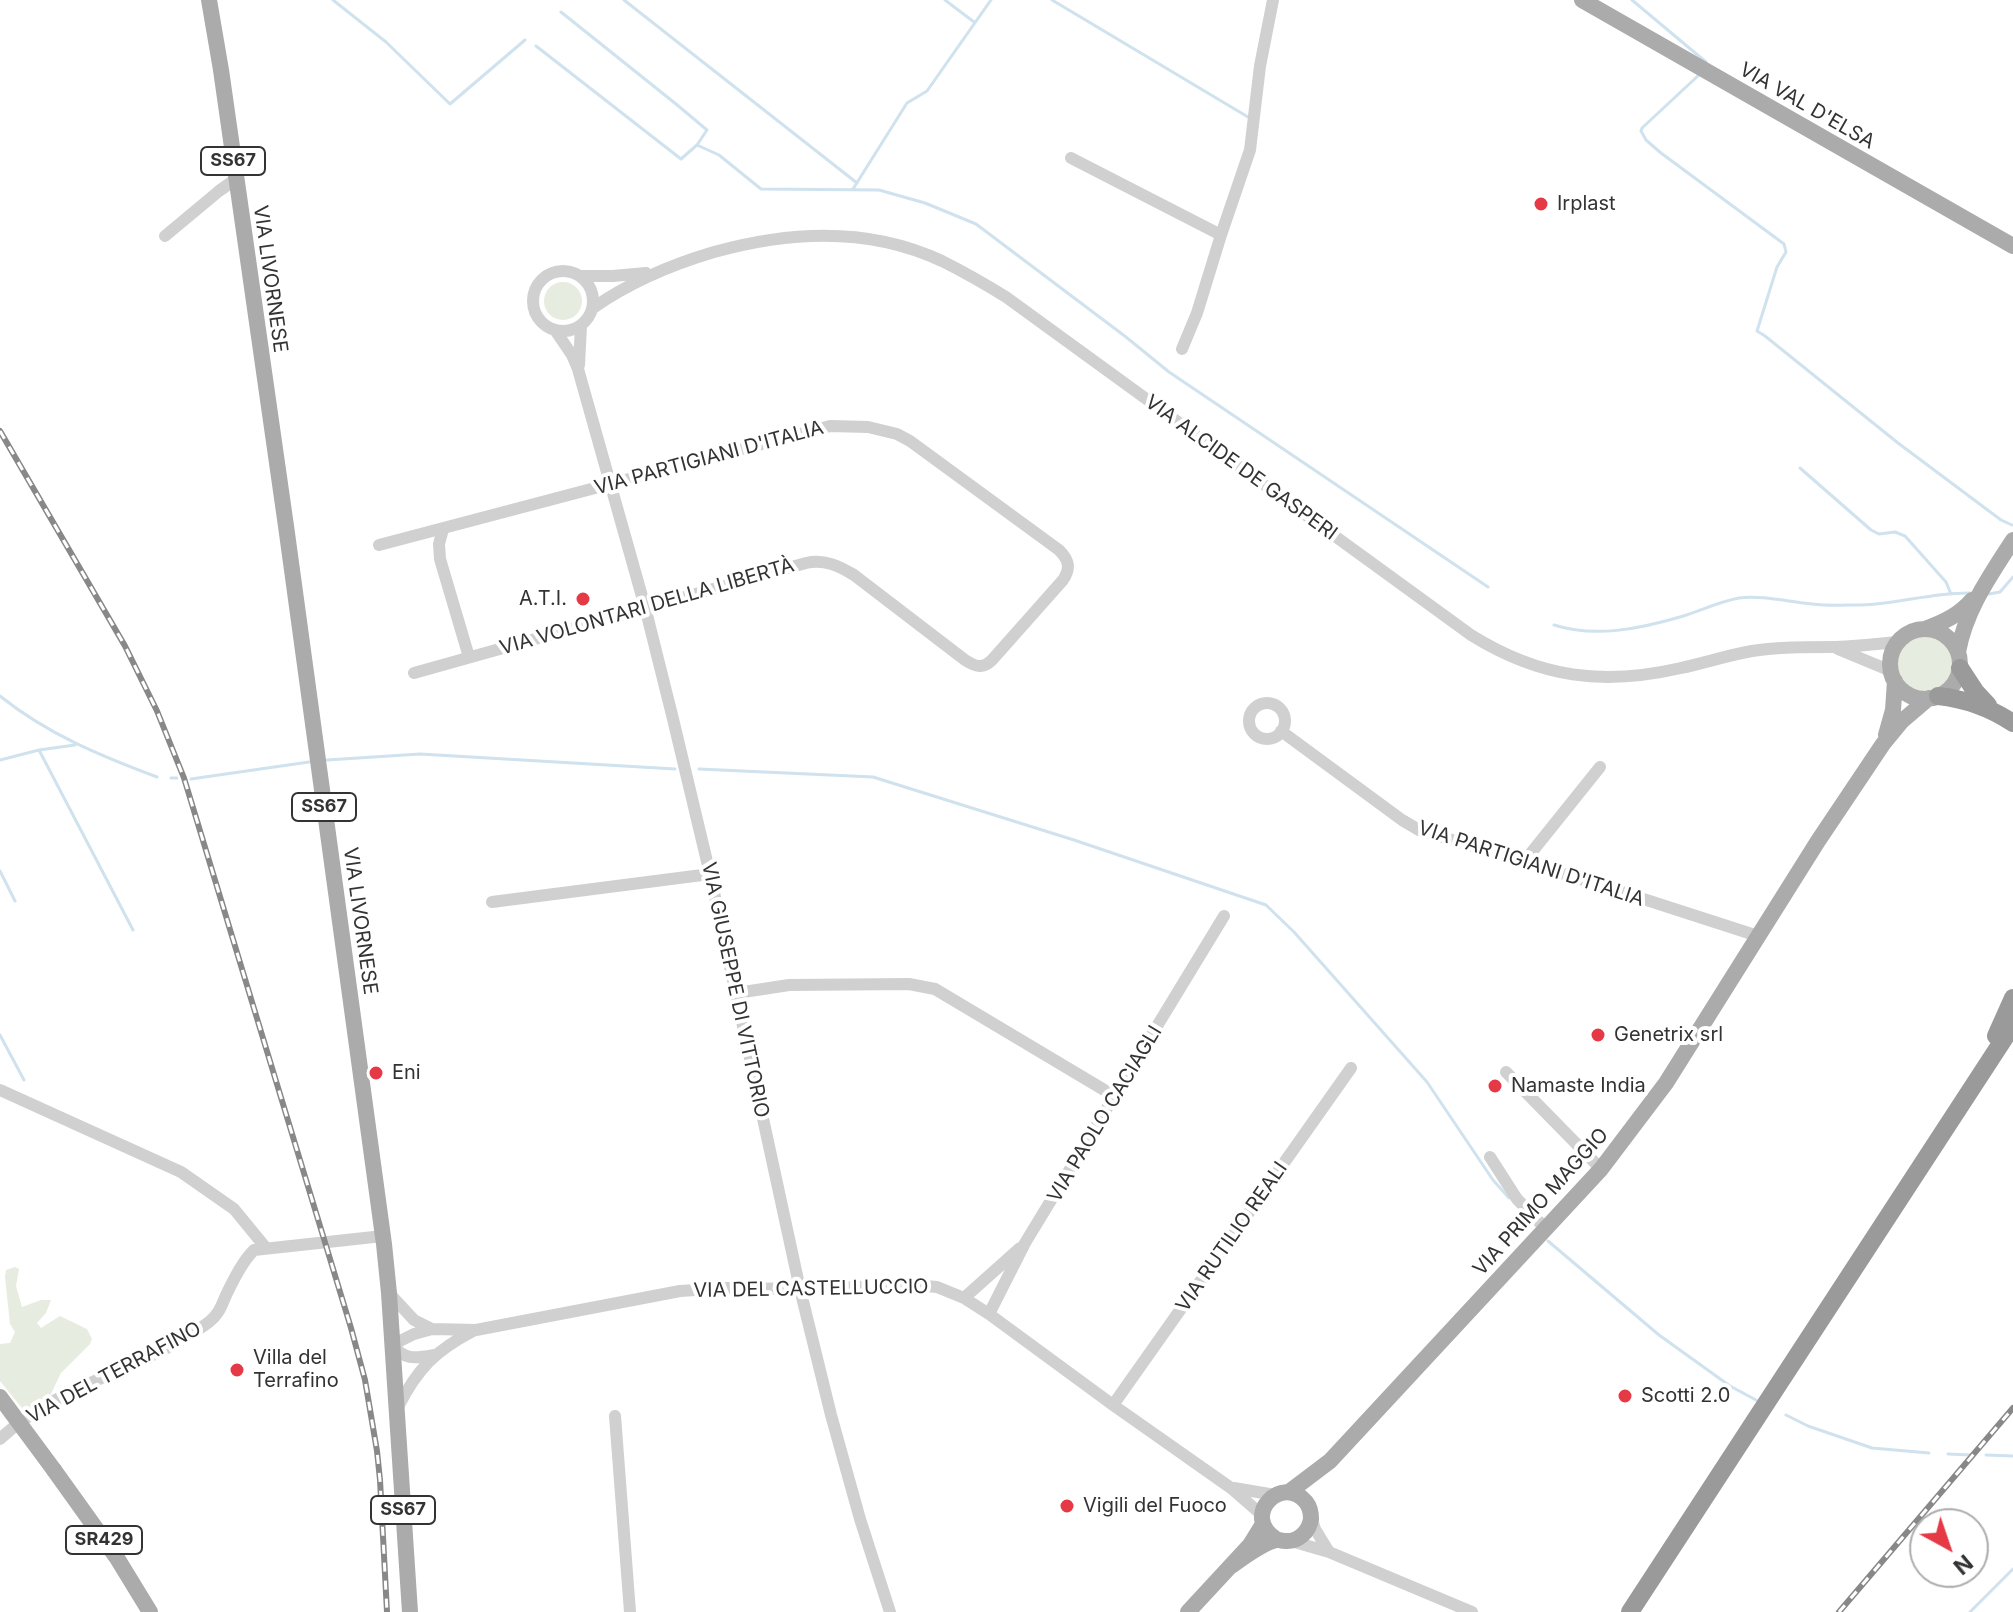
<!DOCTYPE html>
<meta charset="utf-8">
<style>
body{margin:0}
#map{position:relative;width:2013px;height:1612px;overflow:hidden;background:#fff;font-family:Inter,sans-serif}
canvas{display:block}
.north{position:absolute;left:1909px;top:1508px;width:80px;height:80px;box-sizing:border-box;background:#fff;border:2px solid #adadad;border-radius:50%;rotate:140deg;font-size:22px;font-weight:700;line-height:32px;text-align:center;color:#333}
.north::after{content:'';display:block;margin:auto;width:28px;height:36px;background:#e63946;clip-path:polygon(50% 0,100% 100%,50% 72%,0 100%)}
</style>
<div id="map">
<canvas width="2013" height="1612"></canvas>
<div class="north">N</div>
</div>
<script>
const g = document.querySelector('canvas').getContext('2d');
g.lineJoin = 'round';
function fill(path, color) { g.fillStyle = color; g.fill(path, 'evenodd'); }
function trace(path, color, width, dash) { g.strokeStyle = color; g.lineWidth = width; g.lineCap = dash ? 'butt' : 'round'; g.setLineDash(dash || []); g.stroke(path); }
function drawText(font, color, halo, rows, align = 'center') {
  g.font = font + ' Inter,sans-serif'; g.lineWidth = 8; g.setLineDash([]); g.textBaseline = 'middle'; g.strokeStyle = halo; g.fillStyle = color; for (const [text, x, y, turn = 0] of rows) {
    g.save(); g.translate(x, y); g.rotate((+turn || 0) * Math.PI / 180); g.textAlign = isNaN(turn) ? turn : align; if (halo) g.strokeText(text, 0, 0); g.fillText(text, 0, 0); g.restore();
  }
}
const green = new Path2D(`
 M544 301a19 19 0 1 1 38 0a19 19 0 1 1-38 0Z
 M1896 664a29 29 0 1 1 58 0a29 29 0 1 1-58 0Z
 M15,1267L19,1269L16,1286L22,1307L41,1300H51L46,1313L37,1323L41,1328L60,1316L87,1329L92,1339L90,1344L61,1373L49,1398L26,1413L0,1381V1344L10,1343L15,1332L10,1324L5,1277L6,1270Z`);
const stream = new Path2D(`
 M333,0L386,42L450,104L525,40
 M624,0L857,183
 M945,0L974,22
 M1052,0L1248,117
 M1632,0L1706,62
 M536,46L681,159L697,145L707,130L676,104L561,12
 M1700,74L1642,128L1641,131L1646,140L1661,153L1784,244L1786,252L1777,267L1757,331L1765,336L1898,443L2001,520L2012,525
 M697,145L719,155L761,189L879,190L925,203L976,224L1126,337L1169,372L1488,587
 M853,189L907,103L927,91L991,0
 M1800,468L1871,530L1879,534L1895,532L1905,536L1946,582L1951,594
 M1989,594L2000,592L2013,577
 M1554,625C1595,638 1639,629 1680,617C1700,611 1718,602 1739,598C1762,595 1789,602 1812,604C1828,606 1845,605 1861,605C1898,604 1934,592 1971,593
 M0,696C47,734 101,756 157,777
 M39,750L133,930
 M0,760L39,750L75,745
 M327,760L420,754L675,769
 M699,769L873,777L1074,840L1266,905L1294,932L1427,1082L1493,1180L1509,1198
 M171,778H177
 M191,779L309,762
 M0,871L15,901
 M0,1035L24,1080
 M1548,1241L1659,1335L1730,1386L1756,1400
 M1786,1415L1808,1426L1872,1448L1929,1453
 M1948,1454L1971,1455
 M1986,1455L2013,1456
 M1970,1612L2013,1569`);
const minor = new Path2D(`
 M1071,158L1221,235L1250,150L1260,66L1273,0
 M165,236L219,191L236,179
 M533 301a30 30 0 1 1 60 0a30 30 0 1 1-60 0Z
 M580,276H613L646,273
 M593,308C630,282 670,265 714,252C789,231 870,227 942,261C964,272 985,284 1006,297L1471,635C1540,678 1603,686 1681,668C1705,663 1728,655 1752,651C1779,647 1804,647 1831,647C1853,647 1876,644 1898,642
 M555,330L572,355L578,369L645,607L673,719L710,874L800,1289L831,1415L860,1519L890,1612
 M1182,349L1197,313L1221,235
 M579,365L581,326
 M443,529L439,544L440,559L469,657
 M379,545L830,426L868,427L897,434L910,441L1059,550C1069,560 1071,568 1063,580L992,660C983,669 976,667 965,660L854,575C839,566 825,559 806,563L414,673
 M1838,649L1891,671
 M1249 721a18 18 0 1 1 36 0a18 18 0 1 1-36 0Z
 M1281,731L1402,820L1419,830L1597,884L1758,936
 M1523,863L1600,767
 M492,902L710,874
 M737,993L789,985L909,984L935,989L1116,1097
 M1506,1072L1601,1169
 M0,1090L181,1172L234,1209L266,1248
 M1490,1157L1517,1199L1546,1229
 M389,1293L414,1320L432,1329
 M964,1298L1020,1248
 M989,1314L1025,1243L1224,916
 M435,1355C415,1358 406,1361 392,1345L414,1334L432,1329L476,1330L680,1291L727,1288L800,1289L914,1285L937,1287L964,1298L989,1314L1113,1405L1231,1488L1262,1515
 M1113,1405L1351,1068
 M398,1407C418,1368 435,1351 473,1331
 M615,1416L630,1612
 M0,1439C59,1383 145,1370 209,1322C220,1314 222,1303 228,1291C235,1277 243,1261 254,1250L383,1236
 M1234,1488L1275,1495
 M1311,1517L1315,1529L1329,1552
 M1291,1541L1329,1552L1472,1612`);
const major = new Path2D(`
 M209,0L221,70L286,526L384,1244L389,1293L410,1612
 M1582,0L2013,246
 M1925,629C1944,622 1959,615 1972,600
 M1890 664a35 35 0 1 1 70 0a35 35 0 1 1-70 0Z
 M1958,652C1966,609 1990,576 2013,540
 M1886,735L1893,710L1895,681
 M54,1470L117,1558L150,1612
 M1289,1492L1330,1461L1601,1169L1666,1083L1818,841L1883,744L1902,721L1929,698
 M1230,1567C1243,1558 1258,1546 1273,1541C1280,1538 1277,1541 1285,1541C1298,1542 1309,1532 1311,1519C1311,1512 1310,1507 1306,1502C1282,1473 1240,1516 1276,1539
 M1188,1612L1250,1545L1263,1524`);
const highway = new Path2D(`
 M1960,668L1975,691L1988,705
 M1938,696C1966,699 1989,707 2013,723
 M1996,1036L2013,998
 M1630,1612L2013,1025`);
const rail = new Path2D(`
 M0,431L125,646L157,711L184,778L351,1328L365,1380L377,1451L380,1480L387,1612
 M1839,1612L2013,1408`);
const majorBridge = new Path2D(`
 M0,1397L54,1470`);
const markers = [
 [1541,204,8,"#e63946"],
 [583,599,8,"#e63946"],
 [1598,1035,8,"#e63946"],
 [376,1073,8,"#e63946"],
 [1495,1086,8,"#e63946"],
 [237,1370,8,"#e63946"],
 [1625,1396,8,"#e63946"],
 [1067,1506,8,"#e63946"]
];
const shields = [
 [233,161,64],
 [324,807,64],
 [403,1510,64],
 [104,1540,76]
];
const shieldNames = [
 ["SS67",233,161],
 ["SS67",324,807],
 ["SS67",403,1510],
 ["SR429",104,1540]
];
const streetNames = [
 ["VIA VAL D'ELSA",1807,106,30],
 ["VIA LIVORNESE",270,279,82],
 ["VIA PARTIGIANI D'ITALIA",709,458,-15],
 ["VIA ALCIDE DE GASPERI",1241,468,36],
 ["VIA VOLONTARI DELLA LIBERTÀ",647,607,-16],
 ["VIA PARTIGIANI D'ITALIA",1531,864,18],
 ["VIA LIVORNESE",360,921,82],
 ["VIA GIUSEPPE DI VITTORIO",735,990,78],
 ["VIA PAOLO CACIAGLI",1105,1114,-59],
 ["VIA PRIMO MAGGIO",1541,1202,-48],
 ["VIA RUTILIO REALI",1232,1237,-55],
 ["VIA DEL CASTELLUCCIO",811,1289,-1],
 ["VIA DEL TERRAFINO",114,1373,-28]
];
const poiNames = [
 ["Irplast",1557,204],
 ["A.T.I.",567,599,"right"],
 ["Genetrix srl",1614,1035],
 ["Eni",392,1073],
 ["Namaste India",1511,1086],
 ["Villa del",253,1358],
 ["Terrafino",253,1381],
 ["Scotti 2.0",1641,1396],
 ["Vigili del Fuoco",1083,1506]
];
fill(green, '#e6ecdf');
trace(stream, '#cfe2ee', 3);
trace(minor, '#d0d0d0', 12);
trace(major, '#ababab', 16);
trace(highway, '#9a9a9a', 18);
trace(rail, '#888', 6);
trace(rail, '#fff', 3, [9]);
trace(majorBridge, '#ababab', 16);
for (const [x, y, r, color] of markers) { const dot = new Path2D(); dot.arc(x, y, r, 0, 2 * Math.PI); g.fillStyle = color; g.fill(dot); trace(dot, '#fff', 3); }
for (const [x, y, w] of shields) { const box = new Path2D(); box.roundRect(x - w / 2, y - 14, w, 28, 6); g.fillStyle = '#fff'; g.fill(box); trace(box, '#333', 2); }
drawText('bold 18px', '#333', null, shieldNames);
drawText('20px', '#333', '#fff', streetNames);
drawText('20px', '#333', '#fff', poiNames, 'left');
</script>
